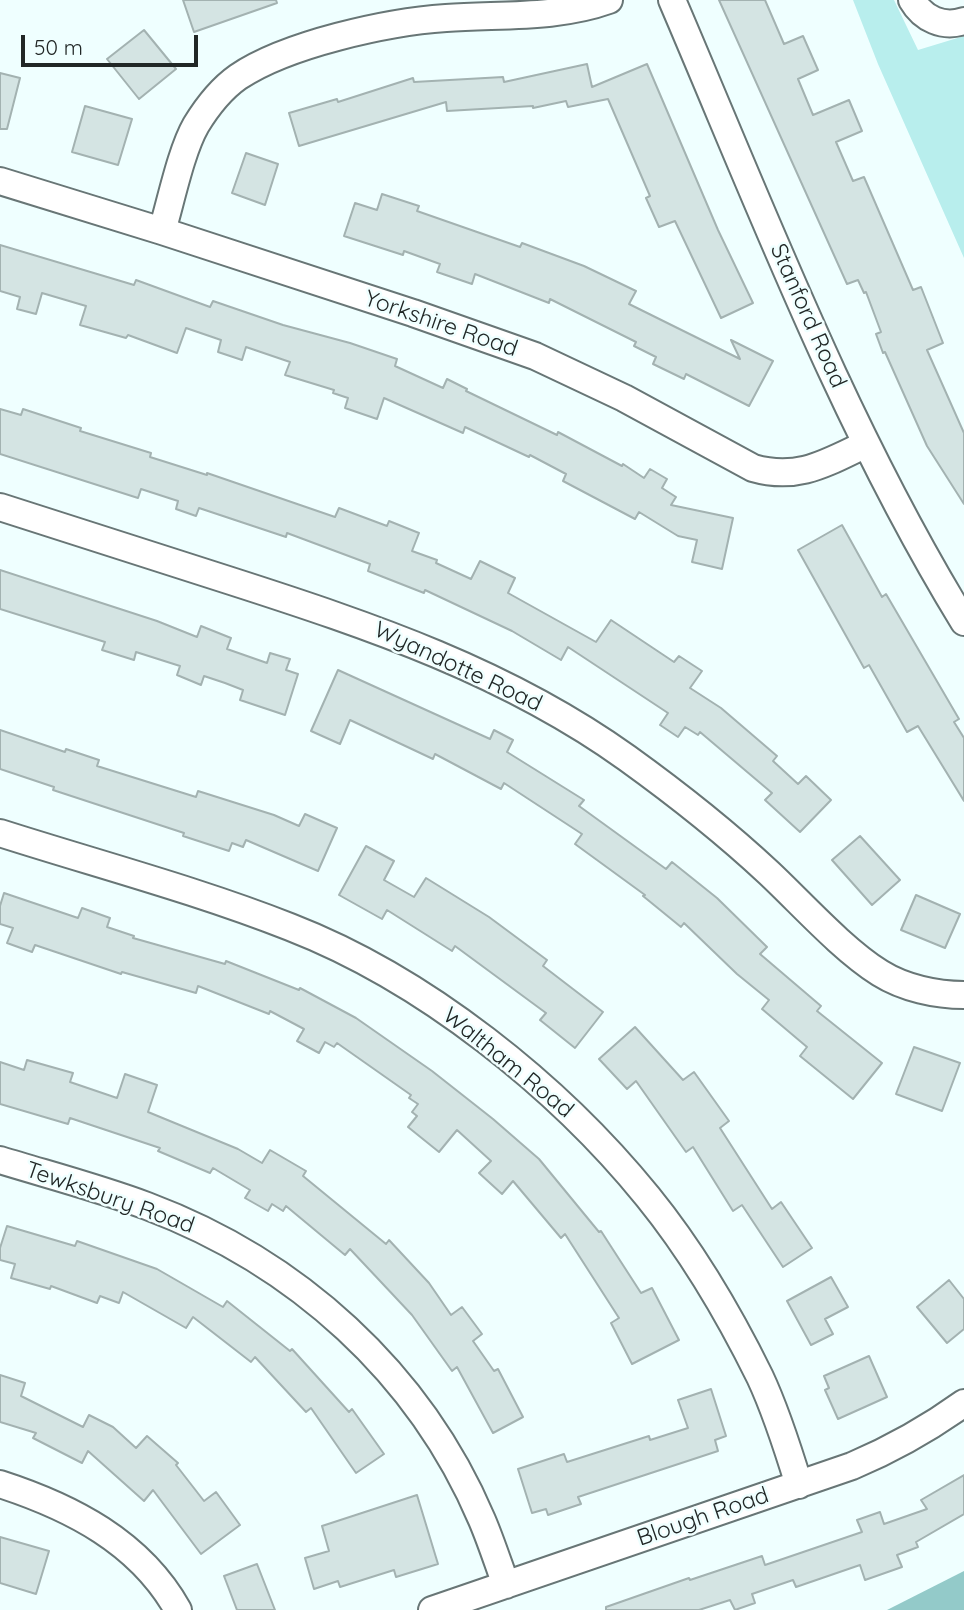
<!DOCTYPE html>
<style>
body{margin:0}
#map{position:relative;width:964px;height:1610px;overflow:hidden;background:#efffff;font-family:Quicksand,sans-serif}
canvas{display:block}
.scale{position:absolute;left:21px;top:35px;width:177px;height:32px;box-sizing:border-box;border:4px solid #212726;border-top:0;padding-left:9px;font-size:21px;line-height:24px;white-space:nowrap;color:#212726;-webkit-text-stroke:5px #efffff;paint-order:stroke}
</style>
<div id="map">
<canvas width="964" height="1610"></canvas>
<div class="scale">50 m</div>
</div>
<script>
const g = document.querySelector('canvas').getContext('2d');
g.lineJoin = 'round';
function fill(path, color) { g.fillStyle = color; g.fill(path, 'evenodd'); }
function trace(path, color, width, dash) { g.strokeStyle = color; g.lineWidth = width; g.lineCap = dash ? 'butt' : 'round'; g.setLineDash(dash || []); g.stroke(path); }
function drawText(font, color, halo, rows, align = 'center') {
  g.font = font + ' Quicksand,sans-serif'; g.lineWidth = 5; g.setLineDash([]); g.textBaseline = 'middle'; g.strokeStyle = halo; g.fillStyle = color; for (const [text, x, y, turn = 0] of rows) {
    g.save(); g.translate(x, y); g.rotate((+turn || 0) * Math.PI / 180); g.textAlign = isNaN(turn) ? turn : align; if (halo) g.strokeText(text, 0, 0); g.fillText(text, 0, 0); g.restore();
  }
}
const green = new Path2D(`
 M853,0H894L918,50L964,36V258L878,64Z`);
const forest = new Path2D(`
 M964,1571V1610H887Z`);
const building = new Path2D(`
 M183,0H276L277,3L194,32Z
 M719,0H765L784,44L803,36L818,70L798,79L813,115L849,100L862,131L836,142L853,181L864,177L913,290L921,287L943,343L927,350L964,433V504L927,446L885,352L883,353L876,334L881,332L866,292L864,293L858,280L847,284Z
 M144,30L176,69L139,99L107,59Z
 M587,64L592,87L647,64L718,230L753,303L721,318L675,221L659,227L646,198L650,196L608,99L568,107L566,101L533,108V106L447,111L446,102L299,146L289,113L337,99L338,102L413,78L414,82L503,77L504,82Z
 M0,73L20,78L7,129H0Z
 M85,106L132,119L118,165L72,152Z
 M246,153L278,164L265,205L232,193Z
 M382,194L419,206L417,211L520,247L522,243L584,266L636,291L629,304L740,359L731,340L773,361L749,406L686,374L684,379L653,364L656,357L634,346L636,342L550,299L549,303L475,274L472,284L437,272L440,264L404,251L403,255L344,236L355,203L377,210Z
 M0,245L134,285L136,280L210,307L213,301L283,325L350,343L397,359L395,366L443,388L447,379L467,389L466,391L557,435L558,432L622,466L623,464L644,478L650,469L667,479L662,488L676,497L671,505L733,518L722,569L692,562L697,540L678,536L639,512L635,519L563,481L566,474L530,455L529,457L465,427L463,433L384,398L377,419L345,408L348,398L333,393L334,390L285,375L290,362L246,347L242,360L218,352L221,340L186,328L177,353L128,335L126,338L80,325L86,306L42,293L36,314L17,309L20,297L0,291Z
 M0,409L21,415L23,409L81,428L80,431L151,453L150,457L207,475V473L335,517L339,508L387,526L389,521L419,533L412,551L437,560L436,563L471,579L480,561L515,578L508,593L596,642L611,620L674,662L679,656L702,671L690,688L721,708L777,756L773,761L798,784L806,776L831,800L800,832L765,800L772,793L700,732L698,735L685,727L678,737L660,725L668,713L568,647L561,660L512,631L425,590L424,593L368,571L370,564L287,533L286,537L199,508L196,516L176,509L178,501L141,489L138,498L0,454Z
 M842,525L882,597L886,594L959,719L954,722L964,738V801L918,726L907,732L869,665L864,668L798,550Z
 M0,570L157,621L197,637L201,626L231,638L227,649L267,663L270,653L290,659L286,670L298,674L285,715L240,700L243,690L225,683L204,676L201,685L177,675L180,666L136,652L134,660L102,650L105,642L0,609Z
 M338,670L490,739L494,730L513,740L507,752L584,800L579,806L666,869L672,862L717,898L767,947L760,954L821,1006L817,1011L882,1063L853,1099L800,1056L807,1047L762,1009L769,1000L737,974L684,923L681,927L643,896L645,895L575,844L582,834L504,783L501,789L435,754L433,759L350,720L340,744L311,731Z
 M0,730L65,752L66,749L99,760L97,766L196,797L198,791L274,815L299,826L305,814L337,828L318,871L246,840L243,847L232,843L229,851L183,836L184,833L53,790L54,787L0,769Z
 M860,836L900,880L872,905L832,860Z
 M366,846L394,861L384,880L414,897L426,878L489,917L547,960L543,966L603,1012L575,1048L540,1020L546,1013L455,946L452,951L387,910L382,919L339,895Z
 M4,893L78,918L82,908L110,918L107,927L134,936L133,938L225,964L226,961L299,990L300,988L356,1018L432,1071L493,1119L539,1159L599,1232L601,1231L641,1293L652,1288L679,1340L632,1364L611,1323L619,1318L565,1234L561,1238L513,1181L502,1194L479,1173L491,1161L457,1130L439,1152L408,1127L417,1116L412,1112L418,1104L409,1098L411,1095L337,1043L334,1047L325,1042L319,1053L297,1041L304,1029L270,1011L269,1014L198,986L196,993L122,972L121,974L35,945L32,952L7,943L13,928L0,924V906Z
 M916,895L960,914L945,948L901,930Z
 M635,1027L683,1080L694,1072L729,1121L720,1128L772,1209L781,1202L812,1248L783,1267L742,1205L733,1211L693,1147L686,1152L636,1081L627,1089L599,1059Z
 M914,1047L960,1063L942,1111L896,1094Z
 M27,1060L73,1073L70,1082L117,1098L125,1074L157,1085L148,1112L238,1149L262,1163L270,1150L306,1171L303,1176L386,1244L389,1240L429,1283L451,1315L462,1307L482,1334L473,1341L494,1371L498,1369L523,1417L493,1433L457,1367L452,1371L412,1315L350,1249L345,1255L286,1206L283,1211L272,1204L268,1211L245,1198L250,1190L213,1168L210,1173L158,1151L160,1148L70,1118L68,1124L0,1104V1062L24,1070Z
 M7,1226L75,1246L77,1241L157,1269L223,1307L227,1301L290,1351L292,1349L349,1412L352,1409L384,1454L356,1473L311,1408L306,1412L255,1357L251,1362L193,1317L186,1328L123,1292L119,1303L100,1296L97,1303L51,1286L50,1289L11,1278L15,1264L0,1260V1248Z
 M831,1277L848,1307L825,1319L833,1334L811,1345L787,1301Z
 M949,1280L964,1299V1329L947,1343L917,1307Z
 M869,1356L887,1397L838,1419L825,1390L829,1388L824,1376Z
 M0,1375L25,1383L21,1396L83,1427L89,1415L113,1427L136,1448L147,1436L178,1463L176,1465L204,1501L216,1492L240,1525L201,1554L153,1490L144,1501L88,1451L82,1463L33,1438L36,1433L0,1422Z
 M711,1389L726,1436L715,1440L718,1451L578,1497L581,1504L548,1515L546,1509L532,1513L518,1469L564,1454L567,1462L649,1436L650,1440L688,1428L678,1400Z
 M964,1475V1514L916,1542L918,1547L897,1555L902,1567L865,1580L860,1565L796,1587L793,1580L752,1594L755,1603L735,1610L730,1600L699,1610H606V1607L689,1578L690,1580L762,1556L765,1565L862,1532L857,1520L880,1512L884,1524L927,1509L921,1500Z
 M417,1495L438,1564L396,1577L394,1570L340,1587L338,1581L314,1589L305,1558L329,1551L322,1526Z
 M0,1537L49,1551L36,1594L0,1583Z
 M257,1564L275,1610H237L224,1576Z`);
const minor = new Path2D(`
 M672,0C762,210 844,426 964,622
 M912,0C923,19 943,28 964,21
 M0,181L162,231L413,313L535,356L624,398L753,468C798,481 826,463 866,444
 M162,231C171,201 181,151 196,125C207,107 221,89 238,77C287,44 387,22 446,18C501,14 556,19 609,0
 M0,507C77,531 154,556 231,581C371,626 507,672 627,758C677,794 724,831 769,873C802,904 842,949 880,973C904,988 936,995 964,995
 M0,833C97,864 196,890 290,927C424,979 558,1086 648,1197C691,1250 730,1316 760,1377C776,1411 788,1449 799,1485
 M0,1160C49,1175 99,1188 147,1206C296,1262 419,1372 482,1520C491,1541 498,1563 506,1585
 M0,1484C71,1507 140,1542 178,1610
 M432,1610L852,1466C892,1449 928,1429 964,1403`);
const streetNames = [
 ["Stanford Road",808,316,66],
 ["Yorkshire Road",441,324,19],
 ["Wyandotte Road",458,667,25],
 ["Waltham Road",508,1063,39],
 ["Tewksbury Road",110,1198,19],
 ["Blough Road",703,1517,-19]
];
fill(green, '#b8eeed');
fill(forest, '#93cac9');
fill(building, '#d4e4e3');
trace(building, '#a3b2b1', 2);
trace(minor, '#687676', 30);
trace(minor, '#fff', 26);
drawText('23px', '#212726', '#efffff', streetNames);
</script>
